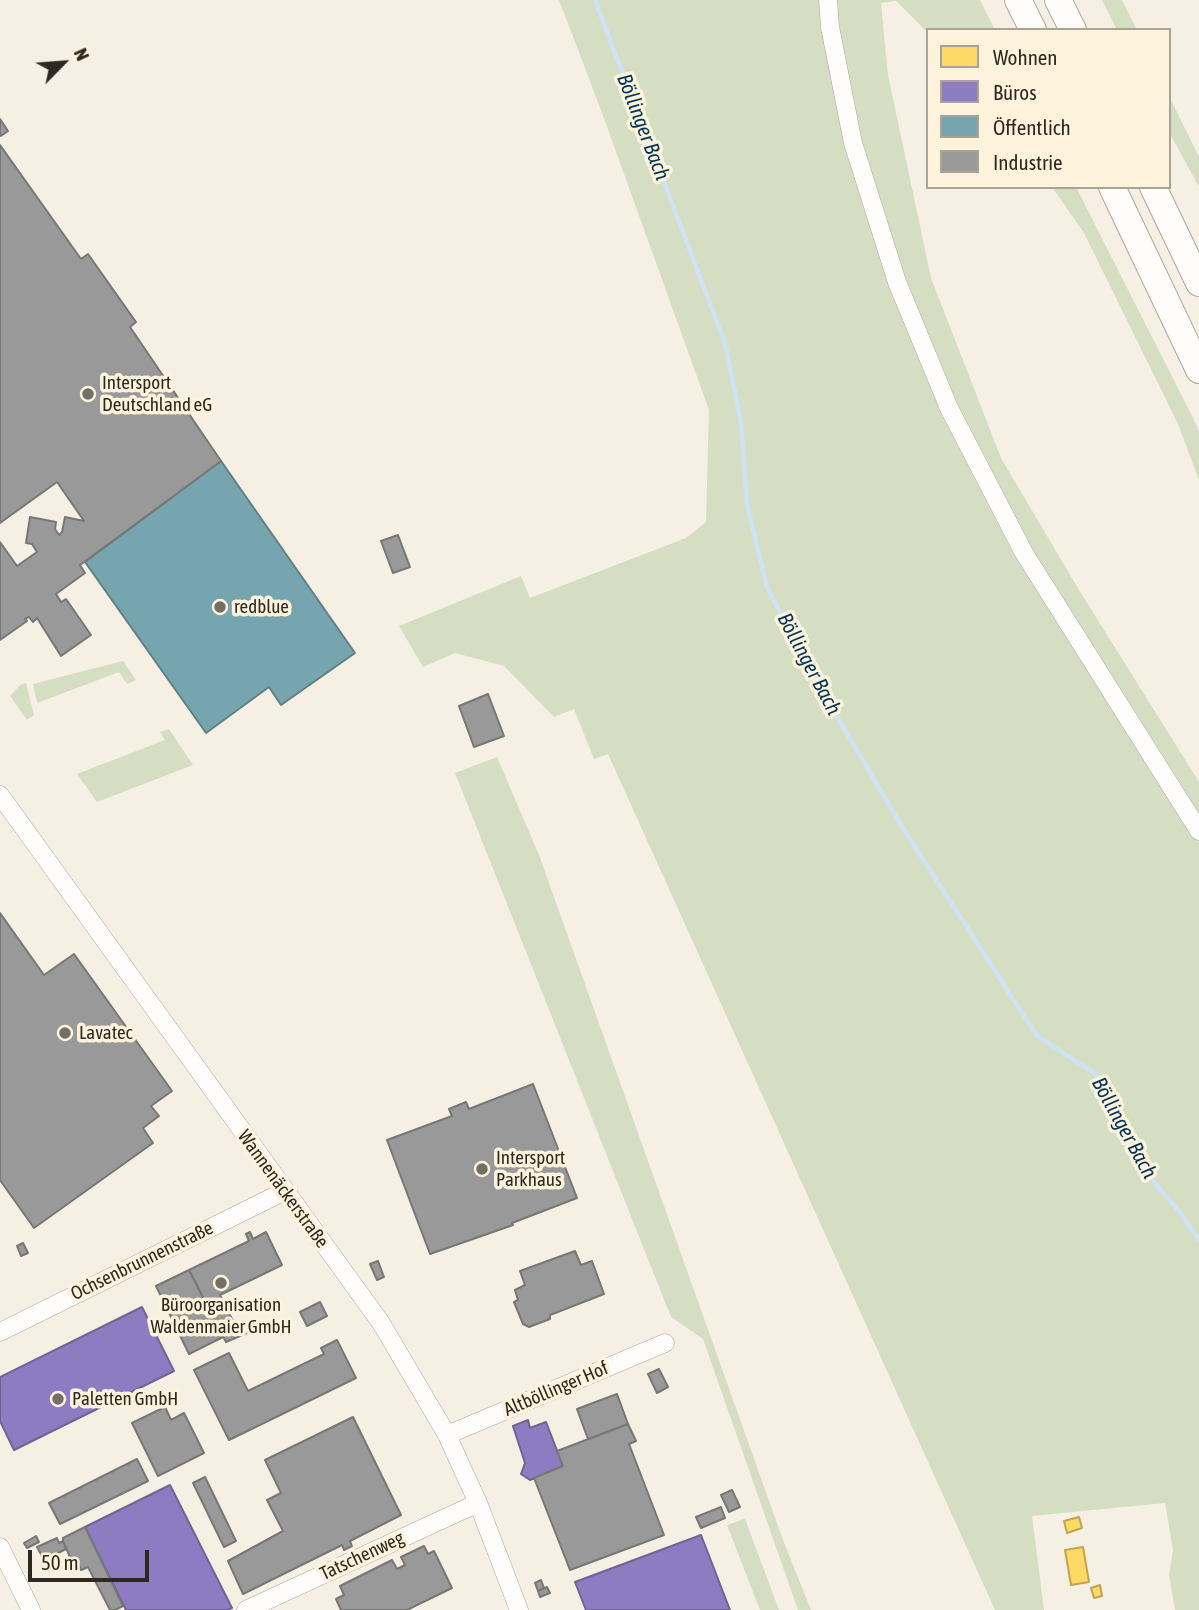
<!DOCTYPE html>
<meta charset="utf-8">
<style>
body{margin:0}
#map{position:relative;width:1199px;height:1610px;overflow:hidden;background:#f6f0e4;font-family:"Asap Condensed",sans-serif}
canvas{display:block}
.legend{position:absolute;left:926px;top:28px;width:245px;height:161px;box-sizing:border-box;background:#fdf3dd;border:2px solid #aaa292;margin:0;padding:9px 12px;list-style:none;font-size:21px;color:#2d2921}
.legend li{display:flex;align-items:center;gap:14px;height:35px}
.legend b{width:35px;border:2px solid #aaa292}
.north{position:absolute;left:28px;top:28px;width:70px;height:70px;-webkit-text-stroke:5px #fdf3dd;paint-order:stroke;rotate:65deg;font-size:19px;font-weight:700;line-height:28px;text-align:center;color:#2d2921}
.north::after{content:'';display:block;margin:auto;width:24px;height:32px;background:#2d2921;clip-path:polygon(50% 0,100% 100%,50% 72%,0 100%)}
.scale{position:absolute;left:28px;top:1550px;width:121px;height:32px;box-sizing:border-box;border:4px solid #2d2921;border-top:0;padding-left:9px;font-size:21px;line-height:24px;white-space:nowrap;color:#2d2921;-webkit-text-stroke:5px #fdf3dd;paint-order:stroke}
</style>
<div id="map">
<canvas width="1199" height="1610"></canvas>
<ul class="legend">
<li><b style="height:19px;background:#ffd966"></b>Wohnen</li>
<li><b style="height:19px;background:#8e7cc3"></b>Büros</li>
<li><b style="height:19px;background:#76a5af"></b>Öffentlich</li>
<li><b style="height:19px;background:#999"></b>Industrie</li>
</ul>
<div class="north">N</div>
<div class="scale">50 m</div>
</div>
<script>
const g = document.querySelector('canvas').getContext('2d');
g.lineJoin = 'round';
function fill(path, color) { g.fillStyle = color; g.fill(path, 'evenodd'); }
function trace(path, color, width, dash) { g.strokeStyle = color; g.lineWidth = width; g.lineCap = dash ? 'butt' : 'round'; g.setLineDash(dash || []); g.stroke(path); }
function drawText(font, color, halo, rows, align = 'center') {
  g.font = font + ' "Asap Condensed",sans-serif'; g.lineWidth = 7; g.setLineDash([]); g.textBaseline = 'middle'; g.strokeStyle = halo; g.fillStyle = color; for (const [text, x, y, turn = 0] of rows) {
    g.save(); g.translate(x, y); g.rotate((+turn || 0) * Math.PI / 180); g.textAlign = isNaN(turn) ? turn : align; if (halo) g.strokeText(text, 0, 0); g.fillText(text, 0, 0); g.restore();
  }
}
const green = new Path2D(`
 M559,0H980L995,30H928V33L896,1L881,3L888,75L931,278L1001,458L1079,590L1199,782V1610H1175L1169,1575L1173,1550L1165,1503L1032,1516L1044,1610H995L608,754L594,759L574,709L554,717L504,666L455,653L423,667L399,626L521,576L530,598L686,538L706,522L709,410L601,110Z
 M1102,0H1122L1137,30H1117Z
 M1169,96L1199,157V187L1169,132Z
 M1052,187H1076L1193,418L1199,431V480L1178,424L1084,233Z
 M123,661L136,680L127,684L119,672L37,703L33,684Z
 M26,683L34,715L27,720L10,696L20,685Z
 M169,729L193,765L97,802L77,774L165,740L160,732Z
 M497,757L539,855L783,1540L811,1610H798L703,1339L671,1317L455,773Z
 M744,1519H745L779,1610H760L727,1525Z`);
const homes = new Path2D(`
 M1079,1517L1082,1528L1067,1533L1064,1521Z
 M1083,1547L1089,1582L1071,1585L1065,1550Z
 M1100,1585L1102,1596L1094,1598L1091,1588Z`);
const offices = new Path2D(`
 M142,1307L174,1371L14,1450L0,1421V1377Z
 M528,1420L530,1428L546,1422L563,1466L530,1480L521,1474L525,1463L513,1426Z
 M170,1485L232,1608L227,1610H126L85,1527Z
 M701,1535L730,1610H586L575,1582Z`);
const public = new Path2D(`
 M221,461L355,653L281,705L269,687L206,733L85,562Z`);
const industry = new Path2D(`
 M0,119L8,131L1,136L0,134Z
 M0,145L81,259L88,254L136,322L130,327L221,461L80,565L85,573L56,594L61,602L66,599L91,635L61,656L37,618L33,622L29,617L25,619L27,621L0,640V542L17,566L37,552L32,544L26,543L30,517L56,522L55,529L59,535L62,532L65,517L84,521L57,482L0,523Z
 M398,535L410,567L393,573L381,541Z
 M488,694L504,736L474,747L459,706Z
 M0,913L44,975L74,954L172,1091L151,1106L159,1116L143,1128L153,1143L34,1228L0,1180Z
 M533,1084L577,1198L512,1223L513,1225L430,1254L387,1140L452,1116L449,1109L466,1102L469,1109Z
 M250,1232L253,1239L266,1232L282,1265L220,1295L237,1329L249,1323L252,1331L226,1342L189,1270L249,1241L246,1234Z
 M23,1243L28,1253L21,1256L17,1246Z
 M575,1251L581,1265L592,1261L604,1294L550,1315V1319L529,1327L523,1324L514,1302L518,1300L515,1290L525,1285L520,1271Z
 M378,1261L384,1277L377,1280L370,1264Z
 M189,1270L223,1337L189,1354L156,1286Z
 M320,1302L327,1316L307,1326L300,1312Z
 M337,1340L356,1378L229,1440L194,1370L229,1353L248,1391L324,1354L321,1348Z
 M659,1369L668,1387L657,1393L648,1374Z
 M617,1394L628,1424L588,1439L577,1409Z
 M165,1407L171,1420L184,1413L204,1453L158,1476L132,1423Z
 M353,1417L401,1515L350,1541L352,1546L344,1550L342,1545L243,1594L228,1561L283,1531L267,1500L281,1493L265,1460Z
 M628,1424L636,1441L629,1444L664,1535L570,1570L534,1478L563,1466L557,1451Z
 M137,1459L148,1481L60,1524L49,1503Z
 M205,1477L236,1541L224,1547L193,1483Z
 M732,1490L740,1507L729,1512L721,1495Z
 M721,1507L725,1518L701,1528L696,1517Z
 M85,1527L123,1606L115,1610H110L88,1567L81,1570L78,1563L70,1567L66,1559L70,1557L63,1541V1538Z
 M36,1536L39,1542L27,1548L24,1543Z
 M57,1538L59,1543L63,1541L66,1549L44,1560L37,1547Z
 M424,1546L428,1554L434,1551L452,1588L407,1610H341L336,1599L344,1595L340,1586L392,1560L397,1569L405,1565L401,1557Z
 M541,1580L544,1588L538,1591L535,1583Z
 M547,1587L550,1593L540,1597L538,1591Z`);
const stream = new Path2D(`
 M595,0L725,343L741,422L747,504L767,587L816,681L901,825L1037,1036L1096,1074L1144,1171L1179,1211L1199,1240`);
const minor = new Path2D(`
 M828,0L830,27L853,143L897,282L949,408L1024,553L1199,831
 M0,795L381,1323L447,1435L478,1503L519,1610
 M0,1332L285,1191
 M447,1435L665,1343
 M0,1547L31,1610
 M246,1610L478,1503`);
const highway = new Path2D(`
 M1018,0L1033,30
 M1058,0L1073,30
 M1112,187L1199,370
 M1153,187L1199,283`);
const markers = [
 [88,394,7,"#736f65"],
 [220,607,7,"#736f65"],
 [65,1033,7,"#736f65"],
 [482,1169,7,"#736f65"],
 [221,1283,7,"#736f65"],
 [58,1399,7,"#736f65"]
];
const poiNames = [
 ["Intersport",102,383],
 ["Deutschland eG",102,405],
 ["redblue",234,607],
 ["Lavatec",79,1033],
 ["Intersport",496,1158],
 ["Parkhaus",496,1180],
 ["Büroorganisation",221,1305,"center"],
 ["Waldenmaier GmbH",221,1327,"center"],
 ["Paletten GmbH",72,1399]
];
const streetNames = [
 ["Wannenäckerstraße",283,1189,54],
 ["Ochsenbrunnenstraße",142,1261,-26],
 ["Altböllinger Hof",556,1389,-23],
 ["Tatschenweg",362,1556,-25]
];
const waterNames = [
 ["Böllinger Bach",643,127,69],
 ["Böllinger Bach",809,664,62],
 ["Böllinger Bach",1124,1128,61]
];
fill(green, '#d5ddc2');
fill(homes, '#ffd966');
trace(homes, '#c0a451', 2);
fill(offices, '#8e7cc3');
trace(offices, '#716392', 2);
fill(public, '#76a5af');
trace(public, '#608084', 2);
fill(industry, '#999');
trace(industry, '#797775', 2);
trace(stream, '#cde3f3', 4.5);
trace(minor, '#aca79e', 19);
trace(highway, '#aca79e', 28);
trace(minor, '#fefdfb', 18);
trace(highway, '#fefdfb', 26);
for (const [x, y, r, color] of markers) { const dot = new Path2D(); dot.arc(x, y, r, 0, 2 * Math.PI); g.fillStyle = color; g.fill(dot); trace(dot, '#fdf3dd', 2.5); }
drawText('19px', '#2d2921', '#fdf3dd', poiNames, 'left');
drawText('19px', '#2d2921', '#fdf3dd', streetNames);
drawText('italic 21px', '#043556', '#fdf3dd', waterNames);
</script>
